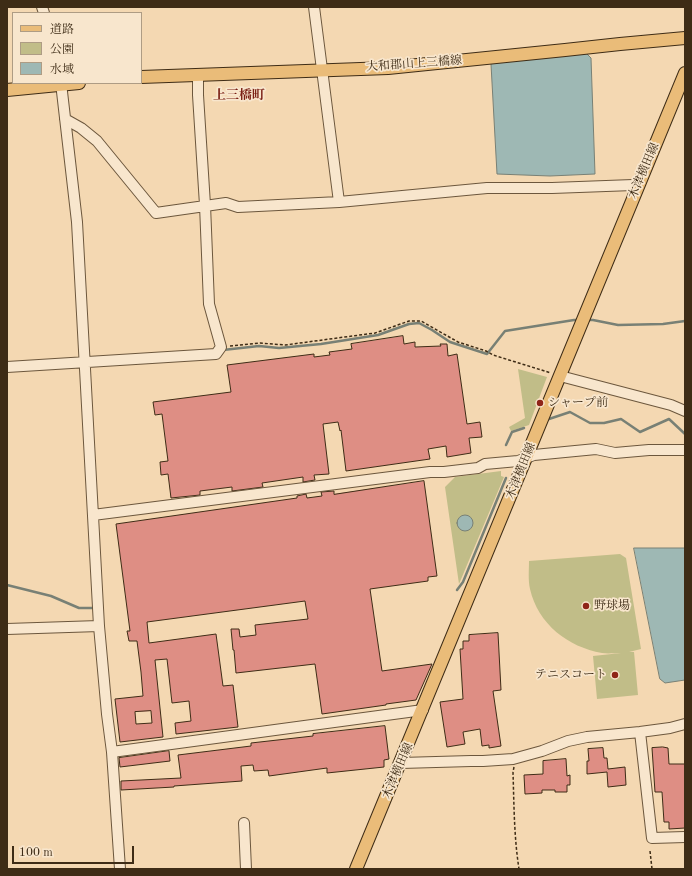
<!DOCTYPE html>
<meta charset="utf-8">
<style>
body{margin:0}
#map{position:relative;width:692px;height:876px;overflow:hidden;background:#f4d8b2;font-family:"Old Standard TT","Noto Serif JP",serif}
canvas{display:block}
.frame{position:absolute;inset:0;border:8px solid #3e2c16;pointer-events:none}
.legend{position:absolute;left:12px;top:12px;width:130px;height:72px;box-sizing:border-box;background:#f8e6cd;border:1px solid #ae9c84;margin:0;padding:5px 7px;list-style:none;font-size:12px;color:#3e2c16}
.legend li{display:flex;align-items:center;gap:8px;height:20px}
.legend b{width:20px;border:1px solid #ae9c84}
.scale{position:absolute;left:12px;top:846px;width:122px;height:18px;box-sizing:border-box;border:2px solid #3e2c16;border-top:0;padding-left:5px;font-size:12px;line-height:14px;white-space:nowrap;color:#3e2c16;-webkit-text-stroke:3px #f8e6cd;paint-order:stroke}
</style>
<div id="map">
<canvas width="692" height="876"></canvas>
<div class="frame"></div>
<ul class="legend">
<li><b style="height:5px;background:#eabc79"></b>道路</li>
<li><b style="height:11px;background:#c1bd88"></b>公園</li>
<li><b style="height:11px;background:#9eb8b4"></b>水域</li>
</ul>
<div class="scale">100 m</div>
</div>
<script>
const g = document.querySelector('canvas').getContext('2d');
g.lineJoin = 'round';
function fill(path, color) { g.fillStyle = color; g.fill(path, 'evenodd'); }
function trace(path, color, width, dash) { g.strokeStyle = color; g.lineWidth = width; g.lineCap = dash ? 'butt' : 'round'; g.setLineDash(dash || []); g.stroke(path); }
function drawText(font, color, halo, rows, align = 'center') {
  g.font = font + ' "Old Standard TT","Noto Serif JP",serif'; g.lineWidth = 3.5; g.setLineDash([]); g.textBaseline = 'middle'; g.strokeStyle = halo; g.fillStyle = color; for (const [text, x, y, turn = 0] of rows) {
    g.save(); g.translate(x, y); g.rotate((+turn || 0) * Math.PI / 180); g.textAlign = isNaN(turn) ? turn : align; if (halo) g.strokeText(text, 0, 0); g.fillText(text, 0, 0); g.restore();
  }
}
const green = new Path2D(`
 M518,369L547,377L529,425L511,431L509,427L525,418Z
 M501,471V476L504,477L459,584L445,487L455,477Z
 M620,554L626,558L641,649L629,652H634L638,695L597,699L593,656L621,653C615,653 608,654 602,653C568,647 538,624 530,589C528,580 529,570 529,561Z`);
const water = new Path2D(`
 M586,53L591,58L595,174L550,176L497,174L491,64Z
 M457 523a8 8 0 1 1 16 0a8 8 0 1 1-16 0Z
 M634,548H685V680L665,683L660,679Z`);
const stream = new Path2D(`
 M586,320H593L618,325L663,324L685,321
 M223,350L259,346L279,348L321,344L378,335L409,324L419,323L432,330L450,342L487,354L505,331L574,320H579
 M549,419L570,412L590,423H604L621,419L640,432L669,419L685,434
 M506,445L512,432L524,428
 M7,585L51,596L79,608H95
 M457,590L463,582L506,478`);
const building = new Path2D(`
 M403,336L404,344L415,342V347L441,346L440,344H447L448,356L457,354L467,424L480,422L482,437L469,438L471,453L447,457L446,446L428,449L430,459L346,471L341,430L340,431L338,422L323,424L329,474L314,475L315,480L303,482V477L262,483L263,487L232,491V487L200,491V495L171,498L168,474L161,475L160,462L168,461L162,414L155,415L153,402L231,392L227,365L314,354V357L330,355L329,352L352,349L351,344Z
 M424,481L437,576L428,577V581L370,589L382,671L432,664L416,700L386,704V705L322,714L315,664L236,673L234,650H233L231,629H239L240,637L256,635L255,625L308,619L305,601L147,622L149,643L216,634L223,686L233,685L238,727L176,734L175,723L191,721L189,701L172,703L167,659L155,660L163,737L120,742L115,699L143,696L141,672L137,641H129L127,631H130L116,524L297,498V496L306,494L307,498L322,496L321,492L334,491V494ZM151,711L152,723L136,724L135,712Z
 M498,633L501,690L493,691L501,746L489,748V745L482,746L480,729L463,732L465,744L447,747L440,702L463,699L460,649H463V641H469V635Z
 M385,726L389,759L384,760V767L327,773V768L269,776L268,770L254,771L253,765L241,766L242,781L174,786V787L121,790V781L181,778L178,755L251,746V743L313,736V734Z
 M663,747L668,748L669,764H685V828L669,829V822H664L662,792H655L652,748Z
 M603,748L604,758H607L608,769L625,767L626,785L608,787L607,772L587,774V761H589L588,749Z
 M169,751L170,761L120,767L119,758Z
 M566,759L567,776L570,775V785H567V792H555V790H542V793L525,794L524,775L543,774V761Z`);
const path = new Path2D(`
 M230,346L260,343L285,345L375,333L409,321H421L458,342L486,351L493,355L551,373
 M514,767L513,772C514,804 514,837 519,869
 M650,851L652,869`);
const minor = new Path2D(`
 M42,7L44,13
 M314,7L339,202
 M61,83L77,222L99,626L107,714L112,752L120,869
 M65,119L81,128L97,141L156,213L226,203L238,207L339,202L487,188H552L633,185L637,187
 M7,367L216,354L221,347L209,304L205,205L198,95V74
 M560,376L671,405L685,411
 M93,515L430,472H444L478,468L485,464L518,461L534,455L596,449L615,453L649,450H685
 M7,629L99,626
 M640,732L652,838L685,837
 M112,752L423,710
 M401,763L471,761H483L513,759L542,751L568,741L587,737L640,732L670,728L685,724
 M244,823L246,869`);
const major = new Path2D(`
 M141,77L388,68L565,50L620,44L685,38
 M7,90L79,83
 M356,869C467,604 574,338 685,73`);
const markers = [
 [540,403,4,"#8f2418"],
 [586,606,4,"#8f2418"],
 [615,675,4,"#8f2418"]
];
const streetNames = [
 ["大和郡山上三橋線",414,64,-4],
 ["木津横田線",644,171,-67],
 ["木津横田線",521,471,-68],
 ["木津横田線",398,771,-67]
];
const poiNames = [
 ["シャープ前",548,403],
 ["野球場",594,606],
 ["テニスコート",607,675,"right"]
];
const neighbourhoodNames = [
 ["上三橋町",239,96]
];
fill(green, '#c1bd88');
fill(water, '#9eb8b4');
trace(water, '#788075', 1);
trace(stream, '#788075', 2.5);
fill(building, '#de8e84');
trace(building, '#3e2c16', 1);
trace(minor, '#6c573d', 12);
trace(major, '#3e2c16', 14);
trace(path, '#3e2c16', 1.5, [3, 2]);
trace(minor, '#f8e6cd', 10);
trace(major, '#eabc79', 12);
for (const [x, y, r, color] of markers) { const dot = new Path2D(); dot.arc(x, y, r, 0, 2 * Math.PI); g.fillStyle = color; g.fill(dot); trace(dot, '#f8e6cd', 1.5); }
drawText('12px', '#3e2c16', '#f8e6cd', streetNames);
drawText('12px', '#3e2c16', '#f8e6cd', poiNames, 'left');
drawText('bold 13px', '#7a1f14', '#f8e6cd', neighbourhoodNames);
</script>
